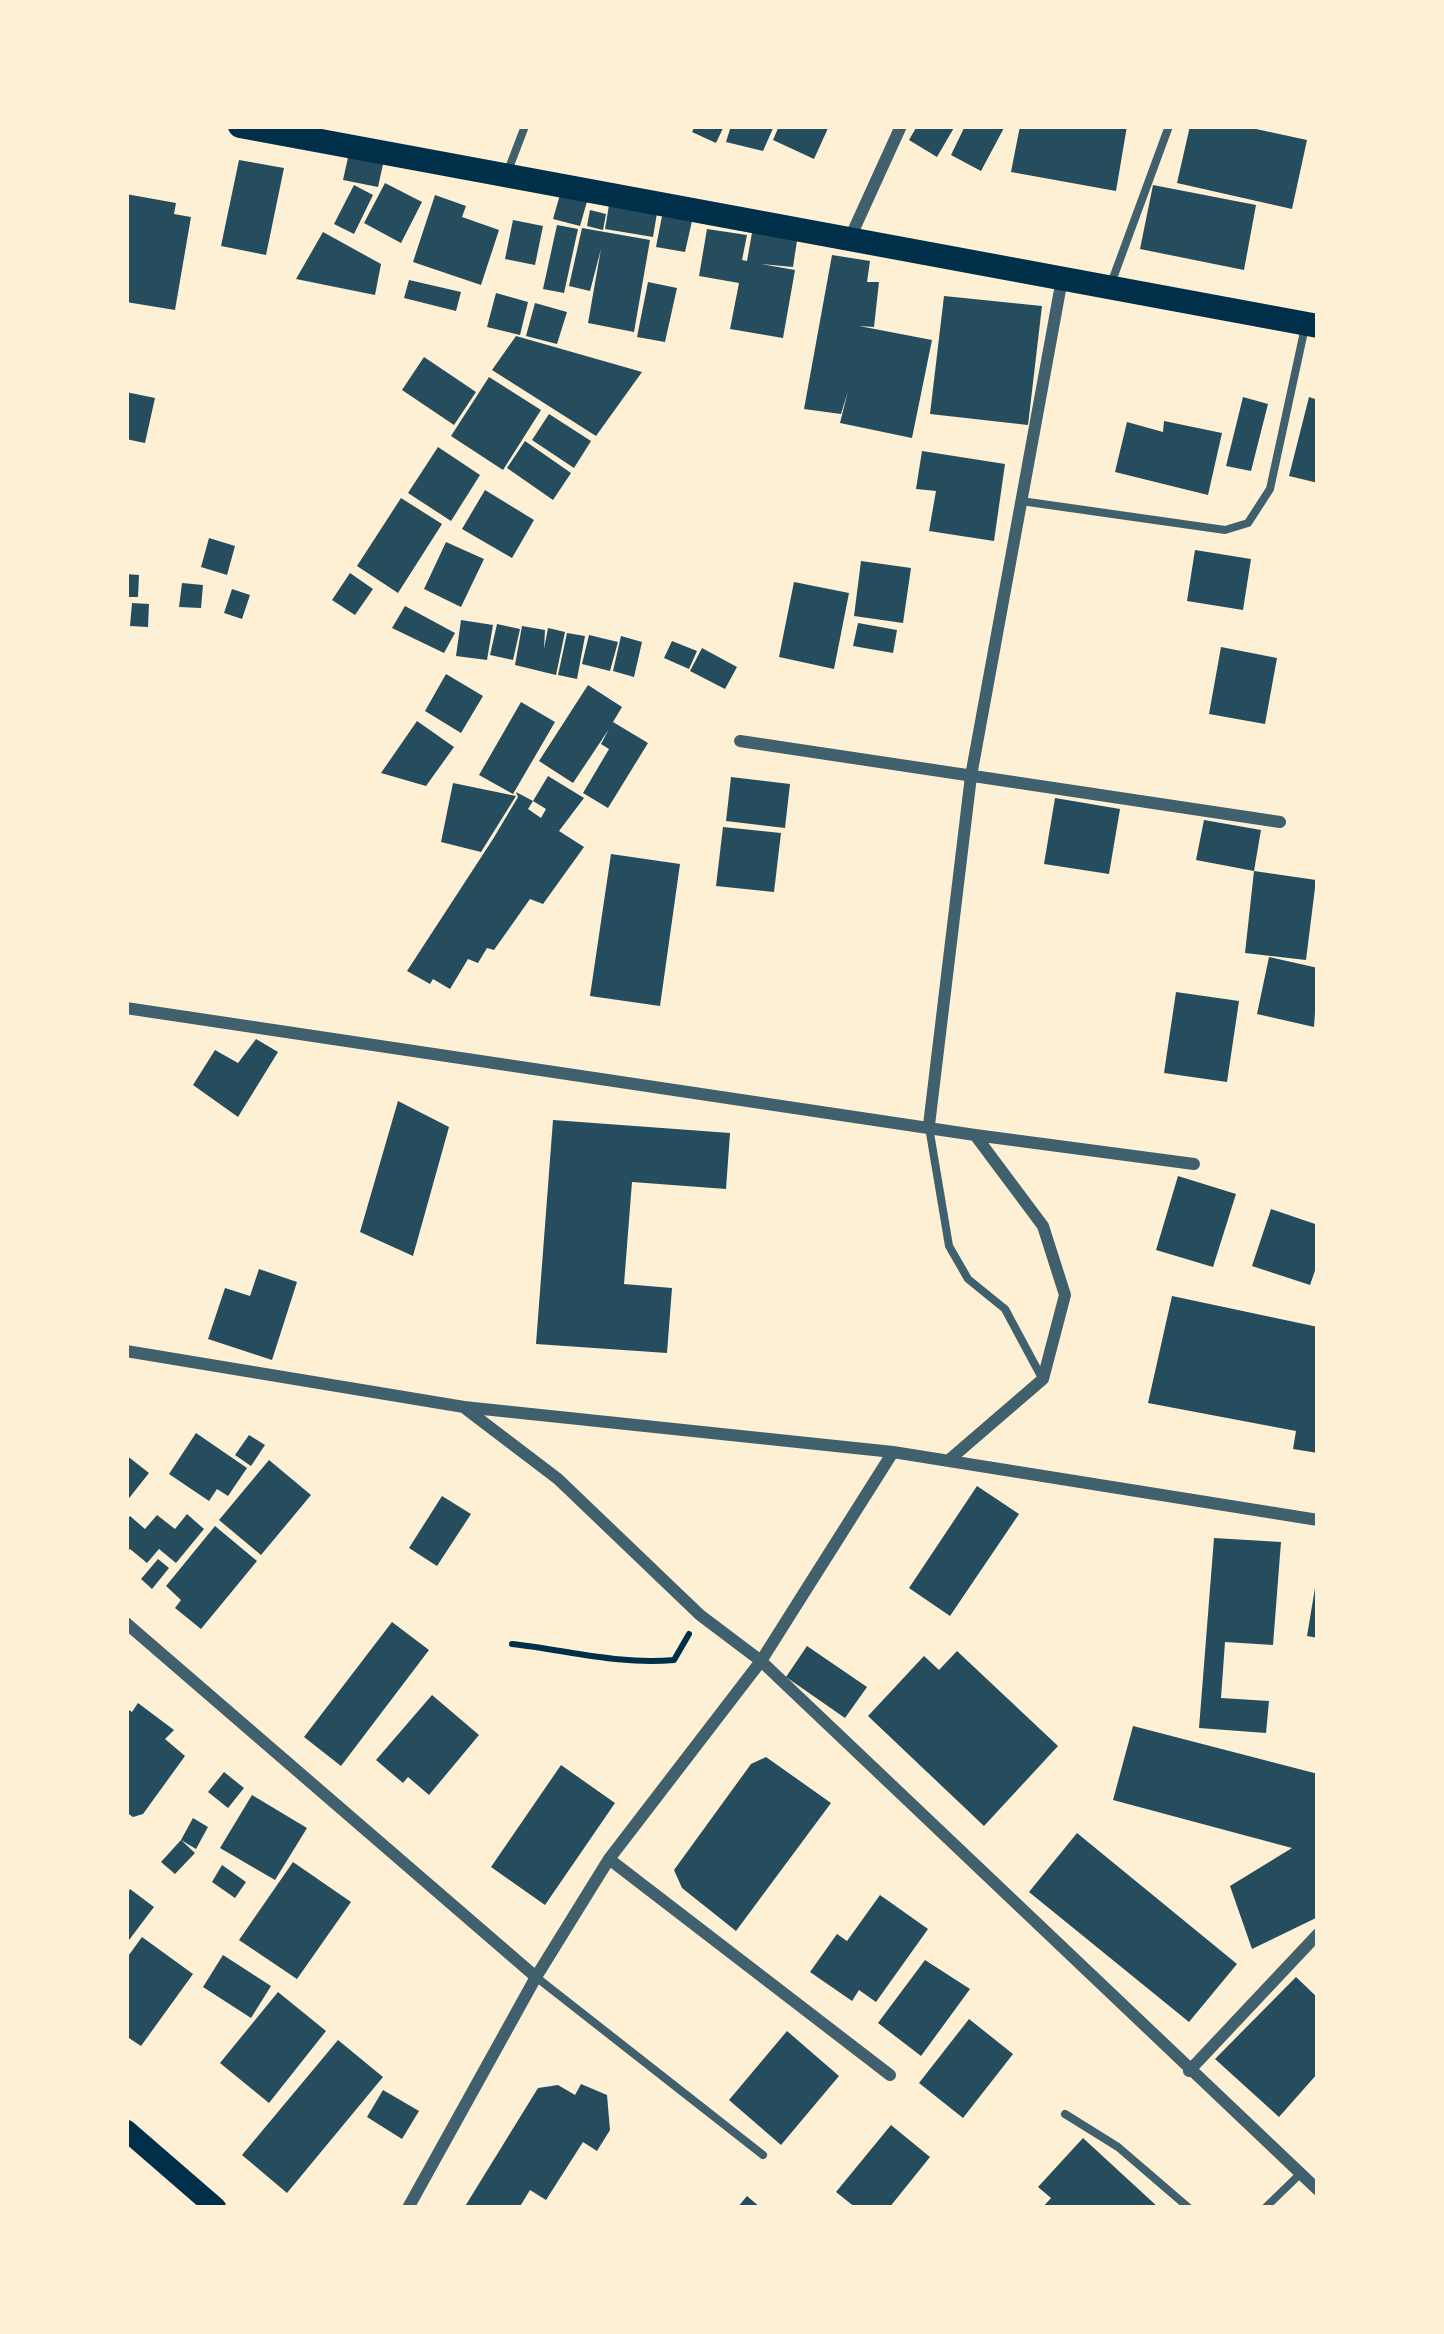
<!DOCTYPE html>
<style>
body{margin:0}
#map{position:relative;width:1444px;height:2334px;overflow:hidden;background:#fdf0d5;font-family:Cabin,sans-serif}
canvas{display:block}
.frame{position:absolute;inset:0;border:129px solid #fdf0d5;pointer-events:none}
</style>
<div id="map">
<canvas width="1444" height="2334"></canvas>
<div class="frame"></div>
</div>
<script>
const g = document.querySelector('canvas').getContext('2d');
g.lineJoin = 'round';
function fill(path, color) { g.fillStyle = color; g.fill(path, 'evenodd'); }
function trace(path, color, width, dash) { g.strokeStyle = color; g.lineWidth = width; g.lineCap = dash ? 'butt' : 'round'; g.setLineDash(dash || []); g.stroke(path); }
const building = new Path2D(`
 M695,126H724L716,143L692,132Z
 M731,126H774L763,151L726,142Z
 M779,126H829L814,159L773,140Z
 M917,126H955L937,157L909,140Z
 M965,126H1005L981,171L951,155Z
 M1020,126H1127L1116,191L1011,172Z
 M1190,126H1242L1307,140L1292,209L1177,183Z
 M349,153L384,160L378,187L343,180Z
 M239,160L284,168L266,255L221,246Z
 M385,183L422,202L401,243L364,223Z
 M354,185L373,195L354,234L334,224Z
 M1153,185L1256,205L1244,270L1140,249Z
 M561,191L588,198L580,226L553,219Z
 M126,194L176,203L174,214L191,217L175,310L126,302Z
 M435,195L466,206L462,217L499,230L481,285L413,262Z
 M610,199L658,207L653,237L605,229Z
 M590,210L606,214L603,230L587,226Z
 M662,216L692,221L685,252L656,247Z
 M513,220L543,226L535,265L505,259Z
 M557,225L578,229L564,293L543,289Z
 M753,227L798,234L793,267L761,264L795,270L783,338L730,329L739,283L699,276L707,229L747,235L742,260L747,261Z
 M582,228L650,240L634,332L588,323L601,249L590,291L569,286Z
 M323,232L381,264L375,295L296,279Z
 M832,255L870,261L867,282H879L874,327L859,326L932,340L912,438L840,423L848,391L841,414L804,409Z
 M409,280L461,292L456,311L404,298Z
 M648,282L677,288L665,342L637,337Z
 M496,293L528,302L520,335L487,327Z
 M944,296L1042,306L1028,425L930,414Z
 M535,303L567,312L557,344L526,336Z
 M516,336L642,372L596,436L492,370Z
 M424,357L476,392L454,425L402,390Z
 M489,377L541,410L503,470L451,436Z
 M126,392L155,398L145,443L126,439Z
 M1243,397L1268,404L1251,471L1226,466Z
 M1309,397L1318,400V483L1289,476Z
 M549,414L591,441L574,468L532,440Z
 M1164,421L1222,433L1208,495L1115,472L1127,422L1163,432Z
 M525,441L571,473L553,500L507,468Z
 M438,447L480,475L451,521L408,493Z
 M922,451L1005,464L994,541L929,531L936,491L916,489Z
 M485,490L534,520L512,558L462,529Z
 M401,498L442,524L398,593L357,566Z
 M209,538L235,546L227,575L201,567Z
 M446,542L484,559L461,607L424,589Z
 M1195,550L1251,559L1243,610L1187,601Z
 M861,561L911,568L903,623L854,616Z
 M350,573L373,589L355,615L332,600Z
 M126,574L139,575L138,597H126Z
 M794,582L849,593L834,669L779,657Z
 M182,583L203,585L201,608L179,607Z
 M232,589L250,595L242,619L224,613Z
 M132,603L149,604L148,627L130,626Z
 M405,606L455,633L444,653L392,628Z
 M461,620L493,625L487,660L456,656Z
 M858,623L897,630L893,653L853,646Z
 M497,624L520,629L513,660L490,655Z
 M522,626L545,630L544,649L548,628L565,632L556,675L515,665Z
 M567,633L585,636L577,679L558,675Z
 M589,635L618,642L610,671L582,664Z
 M621,636L642,642L634,677L613,671Z
 M672,641L697,651L689,669L664,658Z
 M1221,647L1277,658L1265,724L1209,714Z
 M702,648L737,667L725,689L690,671Z
 M446,674L483,696L461,733L425,711Z
 M588,685L622,707L613,722L648,743L608,808L583,793L609,749L601,744L609,729L573,783L539,761Z
 M521,702L555,722L513,794L479,775Z
 M417,721L454,747L426,786L381,773Z
 M548,776L584,798L559,831L584,847L543,904L530,899L494,950L487,948L478,963L468,959L450,989L433,979L430,984L407,971L493,839L518,797L516,792L533,801ZM533,801L546,809L541,818L528,809Z
 M731,777L790,784L785,828L726,821Z
 M453,783L516,796L481,852L441,842Z
 M1055,798L1120,809L1109,874L1044,864Z
 M1204,820L1261,830L1254,871L1316,880L1306,960L1245,953L1254,871L1196,860Z
 M723,827L781,833L774,892L716,886Z
 M611,854L680,864L660,1006L590,996Z
 M1269,957L1318,968L1314,1027L1257,1014Z
 M1176,992L1239,1001L1227,1082L1164,1073Z
 M256,1039L278,1052L238,1117L193,1085L215,1050L238,1063Z
 M398,1101L449,1127L413,1256L360,1232Z
 M553,1120L730,1133L726,1189L632,1182L624,1284L672,1288L667,1353L536,1344Z
 M1178,1176L1236,1194L1213,1267L1156,1250Z
 M1271,1209L1318,1225V1262L1310,1285L1252,1266Z
 M259,1269L297,1282L272,1360L208,1339L225,1288L250,1296Z
 M1172,1296L1318,1327V1453L1293,1449L1296,1431L1148,1403Z
 M196,1433L247,1468L228,1496L217,1489L209,1501L169,1474Z
 M249,1435L265,1445L251,1466L235,1455Z
 M126,1455L149,1473L126,1502Z
 M269,1460L311,1495L261,1555L219,1520Z
 M977,1486L1019,1514L950,1616L909,1588Z
 M442,1496L471,1514L437,1566L409,1548Z
 M187,1514L204,1529L176,1563L159,1549L147,1563L130,1549L126,1554V1521L130,1516L145,1529L157,1515L175,1529Z
 M215,1526L257,1561L201,1629L175,1608L181,1600L166,1586Z
 M1214,1538L1281,1542L1273,1645L1225,1642L1221,1698L1269,1701L1266,1733L1199,1728Z
 M158,1559L169,1568L152,1589L141,1579Z
 M1316,1582L1318,1583V1638L1307,1636Z
 M392,1622L429,1650L341,1766L304,1737Z
 M807,1646L867,1687L845,1718L786,1677Z
 M957,1651L1058,1746L984,1826L868,1716L924,1656L939,1670Z
 M432,1695L479,1735L429,1795L408,1777L403,1783L376,1760Z
 M138,1703L174,1730L165,1739L185,1756L143,1814L133,1817L126,1812V1708L132,1712Z
 M1133,1726L1318,1774V1917L1252,1949L1230,1886L1292,1848L1113,1800Z
 M766,1757L831,1803L736,1931L682,1888L674,1870L751,1764Z
 M561,1765L615,1803L545,1905L491,1867Z
 M224,1772L244,1788L228,1808L208,1792Z
 M252,1795L307,1828L275,1880L220,1848Z
 M193,1818L208,1827L196,1849L181,1840Z
 M1077,1833L1237,1964L1189,2022L1029,1892Z
 M181,1840L195,1853L175,1874L161,1862Z
 M293,1862L351,1902L297,1979L239,1940Z
 M222,1865L246,1882L235,1898L212,1882Z
 M130,1889L154,1907L126,1944V1895Z
 M880,1895L928,1929L876,2002L859,1990L852,2001L810,1972L837,1934L847,1941Z
 M142,1937L193,1974L141,2046L126,2036V1959Z
 M223,1955L271,1986L251,2018L203,1987Z
 M925,1960L970,1989L921,2056L878,2023Z
 M1296,1977L1318,1998V2073L1279,2117L1215,2059Z
 M278,1992L326,2031L269,2103L220,2063Z
 M969,2019L1013,2054L963,2118L919,2083Z
 M787,2031L839,2076L781,2145L729,2100Z
 M338,2040L383,2077L287,2193L242,2155Z
 M581,2084L607,2095L610,2130L597,2151L583,2142L546,2200L530,2190L519,2208H464L538,2088L558,2085L575,2095Z
 M383,2090L419,2111L402,2139L367,2117Z
 M891,2125L930,2157L889,2208H856L836,2192Z
 M1083,2138L1159,2208H1042L1051,2198L1038,2187Z
 M747,2196L761,2208H737Z`);
const path = new Path2D(`
 M512,1644C567,1650 618,1665 674,1660L689,1634`);
const service = new Path2D(`
 M509,168L525,126
 M1112,281L1169,126
 M1021,501L1225,530L1248,523L1270,489L1305,327
 M929,1127L949,1246L968,1279L1005,1309L1042,1378
 M536,1977L763,2155
 M1065,2114L1118,2147L1189,2208
 M1265,2208L1300,2174`);
const minor = new Path2D(`
 M850,238L901,126
 M740,741L1280,822
 M126,1008L975,1135L1194,1164
 M929,1125L971,776L1062,279
 M126,1351L464,1407L893,1452L1318,1520
 M466,1409L558,1479L700,1615L761,1661L1318,2190
 M949,1460L1043,1379L1065,1295L1043,1226L975,1135
 M126,1623L536,1977
 M609,1859L890,2075
 M1189,2071L1318,1934
 M408,2208L536,1977L609,1859L761,1661L893,1452`);
const secondary = new Path2D(`
 M126,2130L216,2208`);
const trunk = new Path2D(`
 M240,126L1318,326`);
fill(building, '#264d5e');
trace(path, '#003049', 6);
trace(service, '#3f606c', 8);
trace(minor, '#3f606c', 12);
trace(secondary, '#003049', 21);
trace(trunk, '#003049', 24);
</script>
